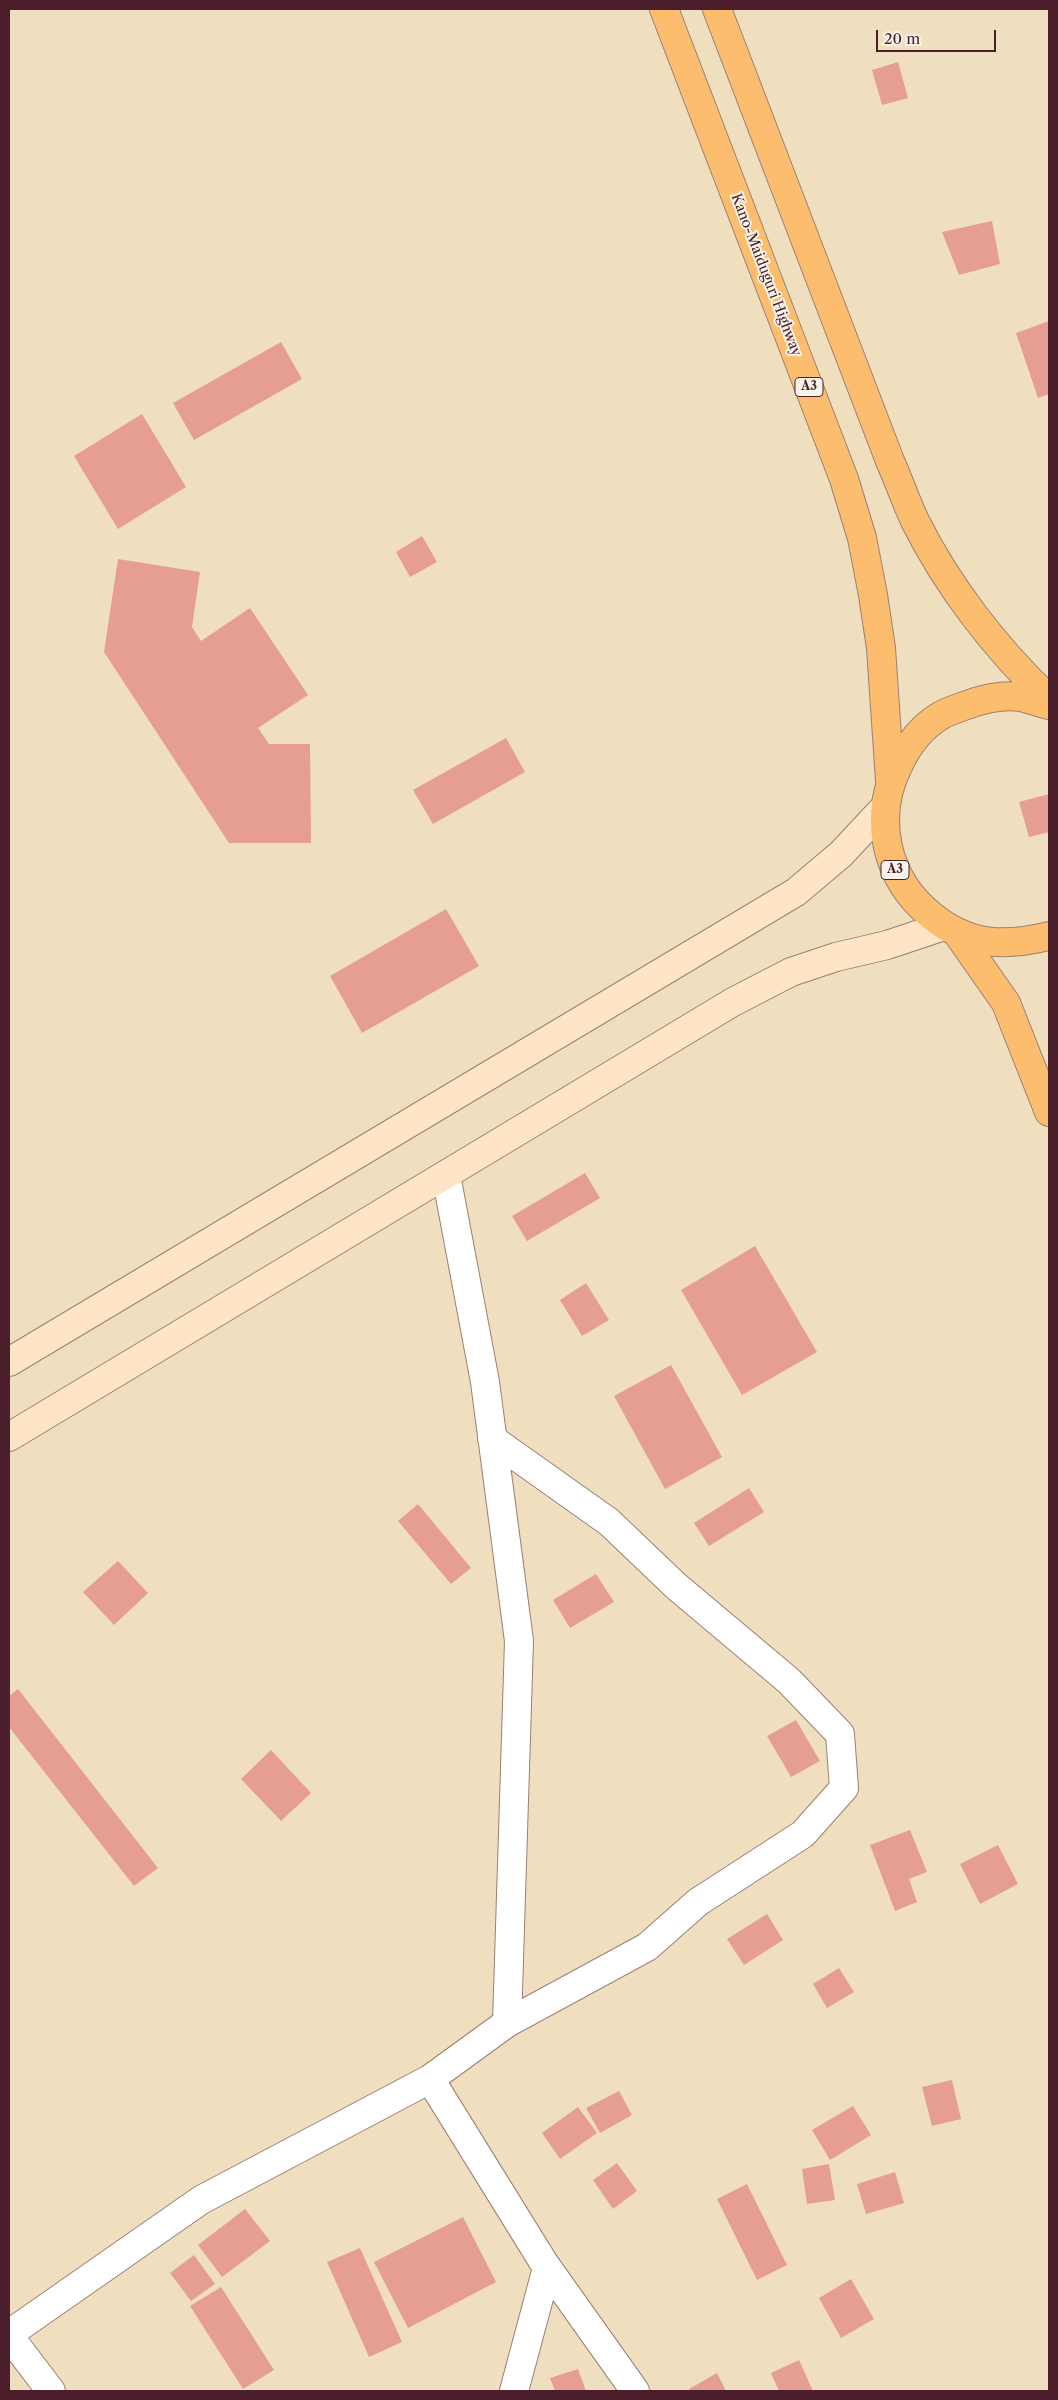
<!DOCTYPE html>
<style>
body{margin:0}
#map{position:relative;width:1058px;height:2400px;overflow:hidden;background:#efdfbf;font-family:"Libre Caslon Text",serif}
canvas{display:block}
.frame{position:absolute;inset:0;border:10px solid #4a1f2b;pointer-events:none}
.scale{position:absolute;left:876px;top:30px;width:120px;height:22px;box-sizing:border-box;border:2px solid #4a1f2b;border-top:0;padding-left:6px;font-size:15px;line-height:18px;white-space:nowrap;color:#4a1f2b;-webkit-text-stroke:4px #f7f3e8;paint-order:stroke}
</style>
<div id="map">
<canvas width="1058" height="2400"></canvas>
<div class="frame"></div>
<div class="scale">20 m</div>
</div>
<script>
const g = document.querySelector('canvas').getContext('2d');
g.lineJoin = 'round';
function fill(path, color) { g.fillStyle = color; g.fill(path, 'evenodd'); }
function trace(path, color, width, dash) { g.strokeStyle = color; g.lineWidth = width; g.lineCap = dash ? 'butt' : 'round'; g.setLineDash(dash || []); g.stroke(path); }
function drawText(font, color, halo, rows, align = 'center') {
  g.font = font + ' "Libre Caslon Text",serif'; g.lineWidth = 4; g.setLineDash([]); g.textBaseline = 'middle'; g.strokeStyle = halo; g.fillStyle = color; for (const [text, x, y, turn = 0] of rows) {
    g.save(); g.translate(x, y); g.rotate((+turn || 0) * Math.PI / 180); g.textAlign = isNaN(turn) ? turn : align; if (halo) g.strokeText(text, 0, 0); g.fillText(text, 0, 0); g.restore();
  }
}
const building = new Path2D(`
 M898,62L908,98L882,105L872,70Z
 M992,221L1000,264L959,275L942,232Z
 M1049,321V394L1038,398L1016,333Z
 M281,342L302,379L194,440L173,403Z
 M142,414L186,487L118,529L74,456Z
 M422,536L437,562L410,577L396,552Z
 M118,559L200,572L192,627L201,641L250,608L308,695L258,728L269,744H310L311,843H229L104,652Z
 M506,738L525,772L433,824L413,790Z
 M1049,794V832L1029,837L1019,802Z
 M446,909L479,966L362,1033L330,976Z
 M585,1173L600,1198L527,1241L512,1216Z
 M755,1246L817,1352L742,1395L681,1290Z
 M586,1283L609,1320L582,1336L560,1300Z
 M671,1365L722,1457L665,1489L614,1396Z
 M749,1488L764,1512L709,1546L694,1523Z
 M418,1504L471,1568L451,1584L398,1521Z
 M118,1561L148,1593L114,1625L83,1592Z
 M596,1574L614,1602L570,1628L553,1600Z
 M18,1689L158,1868L134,1886L9,1727V1696Z
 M796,1720L820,1761L791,1777L767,1736Z
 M271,1750L311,1793L281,1821L241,1779Z
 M910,1830L927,1872L909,1879L917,1902L895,1911L870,1845Z
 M998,1845L1018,1884L980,1904L960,1864Z
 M767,1914L783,1940L744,1965L727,1939Z
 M839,1968L854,1992L827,2008L813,1984Z
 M952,2080L961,2119L932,2126L922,2087Z
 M619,2091L632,2115L600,2133L586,2108Z
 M853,2106L871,2135L830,2160L812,2130Z
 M578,2107L597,2133L560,2159L542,2133Z
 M617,2163L637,2191L613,2209L593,2180Z
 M829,2164L835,2200L807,2204L802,2169Z
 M895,2172L904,2203L866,2214L857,2184Z
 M747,2184L787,2265L757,2280L717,2199Z
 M245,2209L270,2241L222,2277L198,2245Z
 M463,2217L496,2282L408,2328L374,2262Z
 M360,2248L402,2342L369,2357L327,2262Z
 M194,2255L215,2284L191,2301L170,2273Z
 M851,2279L874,2319L841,2338L819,2298Z
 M221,2287L274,2370L243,2389L190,2306Z
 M799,2360L813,2391H779L771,2373Z
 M578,2369L586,2391H555L550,2378Z
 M717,2373L726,2391H691L689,2389Z`);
const street = new Path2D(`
 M446,1175L485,1382L519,1641L507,2023
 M430,2079L544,2263L635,2391
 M9,2334L201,2200L430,2079L507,2023L647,1947L698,1902L803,1834L844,1788L840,1734L789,1681L676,1586L609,1522L492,1439
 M9,2336L51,2391
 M514,2391L547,2268`);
const secondary = new Path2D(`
 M9,1362L796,892L841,854L884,808
 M9,1437L733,1002L791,972L836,957L887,945L944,926`);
const highway = new Path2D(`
 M664,9L844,479L862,538L873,595L881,648L890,781
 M717,9L890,461C899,481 906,502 915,521C948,587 996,649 1049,699
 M1049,705C1040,703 1030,699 1020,697C1002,694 978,700 961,707C954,710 946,712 940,716C922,727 908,745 899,764C872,817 885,879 932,916C969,946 1004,947 1049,936
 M957,933L1006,1003L1049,1112`);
const shields = [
 [809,387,28],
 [895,870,28]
];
const shieldNames = [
 ["A3",809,387],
 ["A3",895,870]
];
const streetNames = [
 ["Kano-Maiduguri Highway",766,275,69]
];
fill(building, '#e69e93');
trace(street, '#9c7f75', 30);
trace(secondary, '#9c7f75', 30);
trace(highway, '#9c7f75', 30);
trace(street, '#fff', 28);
trace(secondary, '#fee5c5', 28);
trace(highway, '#fcbd6f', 28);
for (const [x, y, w] of shields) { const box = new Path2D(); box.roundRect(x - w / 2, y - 9.5, w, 19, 4); g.fillStyle = '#f7f3e8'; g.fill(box); trace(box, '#4a1f2b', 1); }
drawText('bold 12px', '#4a1f2b', null, shieldNames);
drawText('14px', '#4a1f2b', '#f7f3e8', streetNames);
</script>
